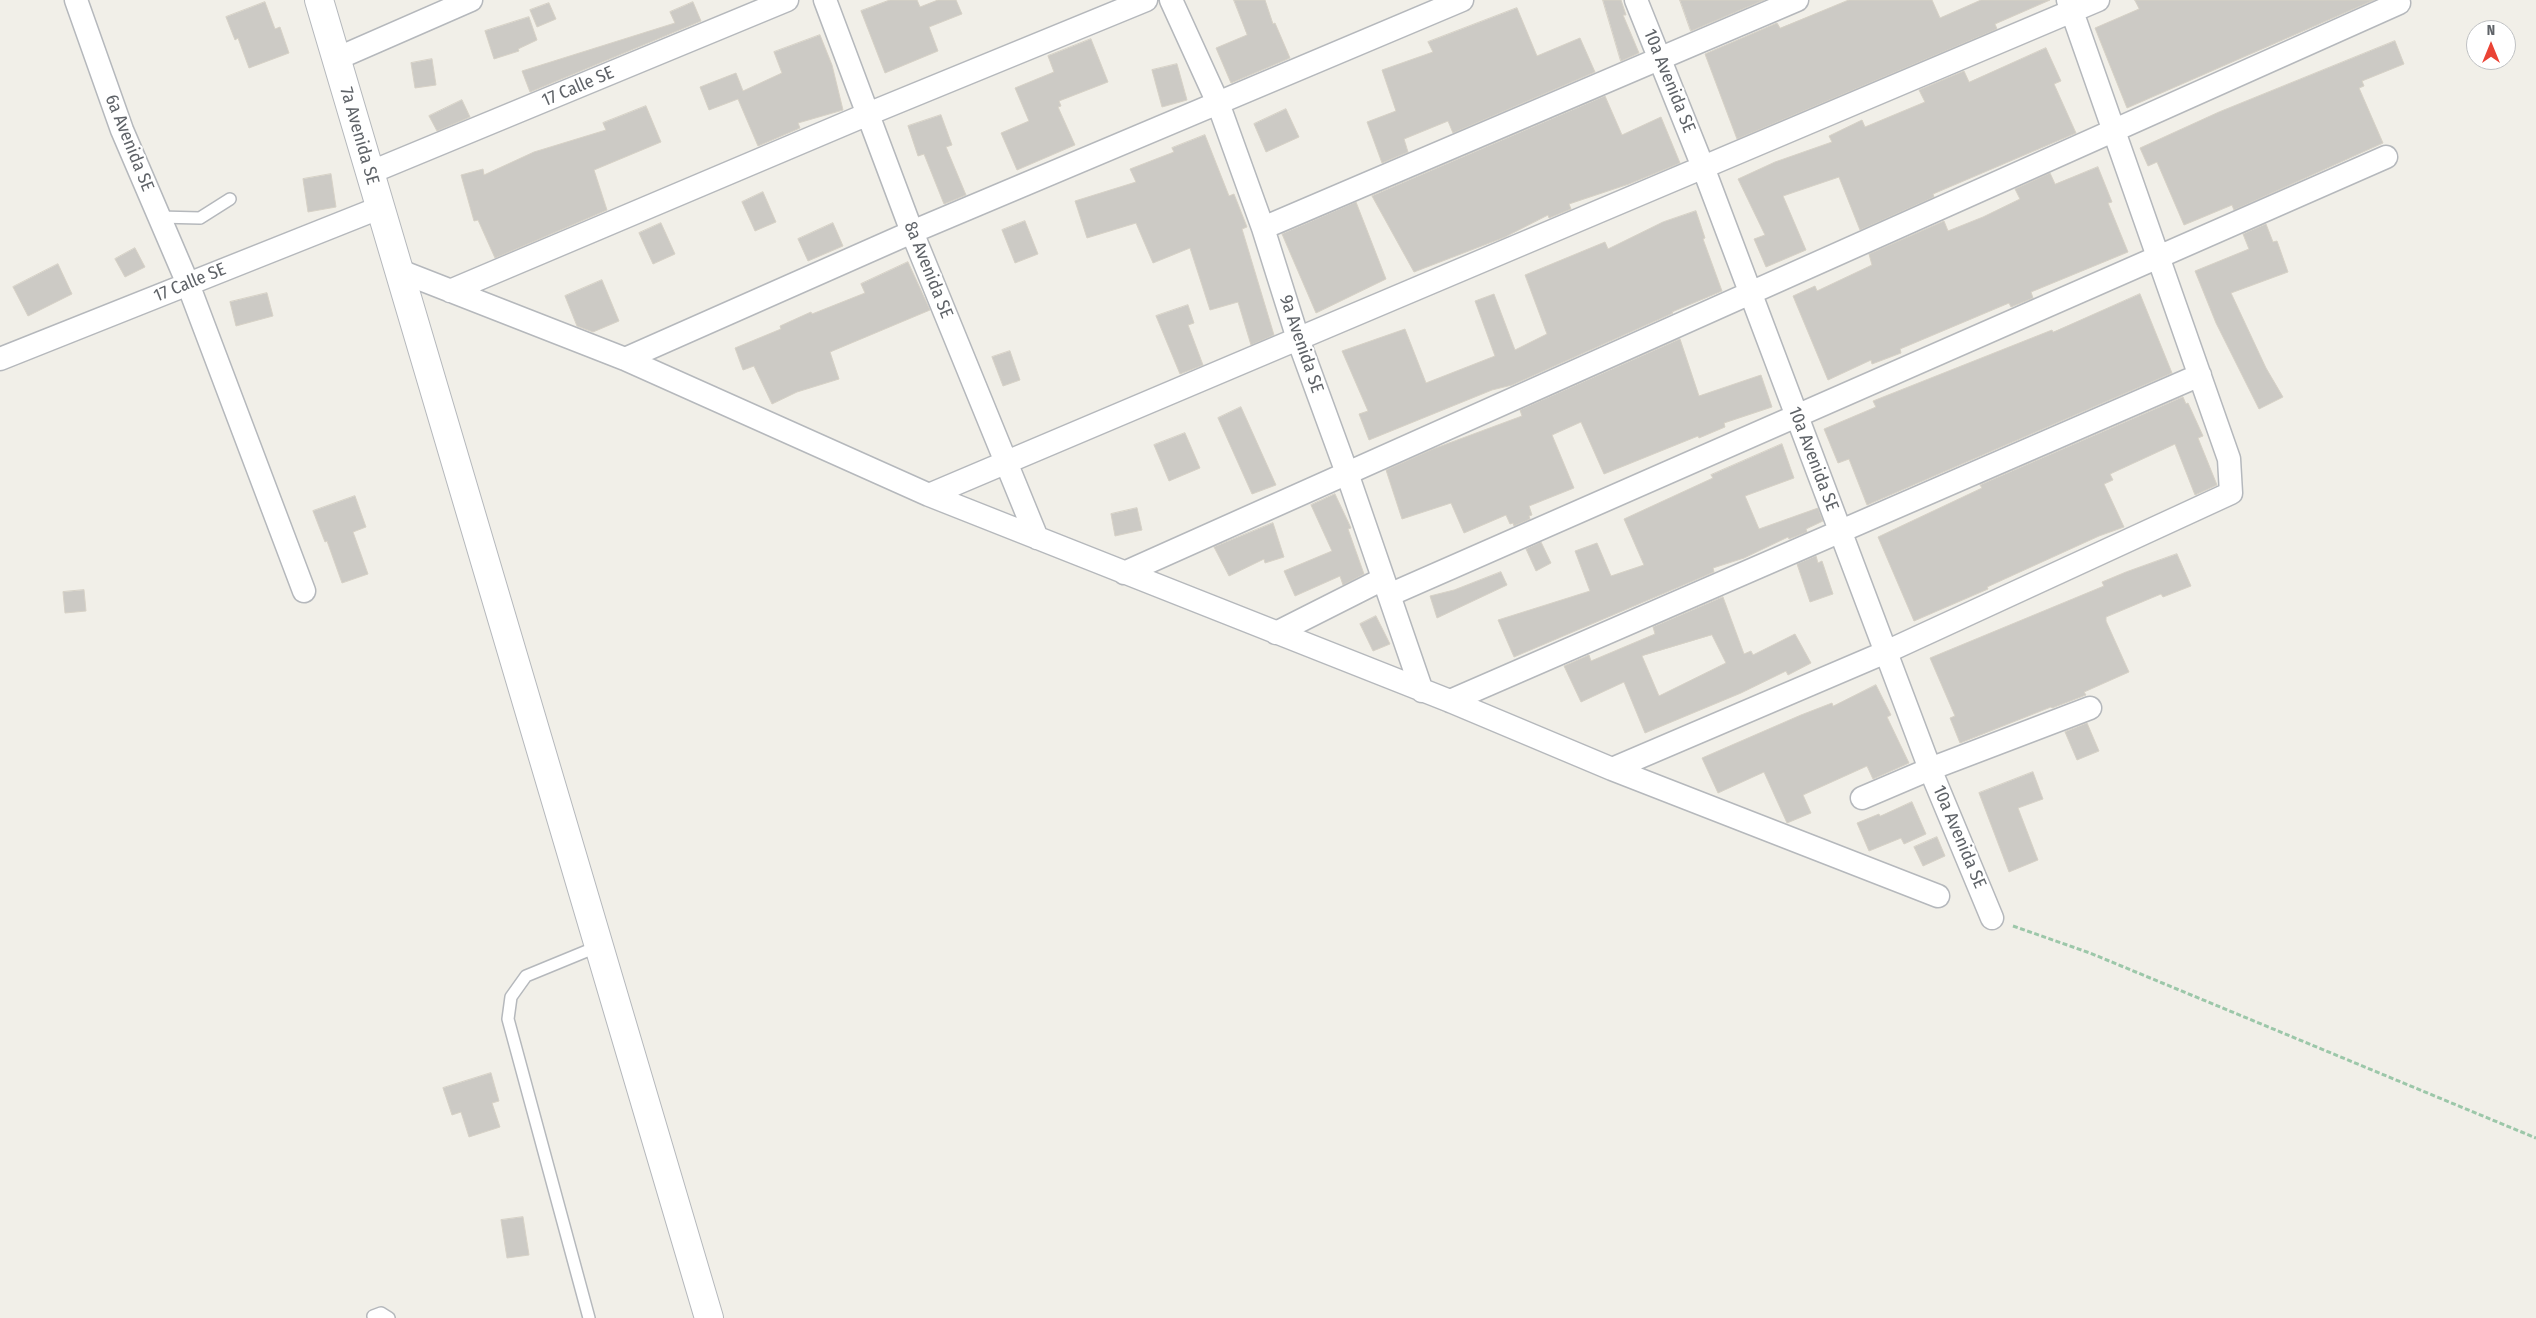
<!DOCTYPE html>
<style>
body{margin:0}
#map{position:relative;width:2536px;height:1318px;overflow:hidden;background:#f1efe8;font-family:"Fira Sans Condensed",sans-serif}
canvas{display:block}
.north{position:absolute;left:2466px;top:20px;width:50px;height:50px;box-sizing:border-box;background:#fff;border:1px solid #bfc1c3;border-radius:50%;rotate:0deg;font-size:14px;font-weight:700;line-height:20px;text-align:center;color:#5f6368}
.north::after{content:'';display:block;margin:auto;width:18px;height:22px;background:#ea4335;clip-path:polygon(50% 0,100% 100%,50% 72%,0 100%)}
</style>
<div id="map">
<canvas width="2536" height="1318"></canvas>
<div class="north">N</div>
</div>
<script>
const g = document.querySelector('canvas').getContext('2d');
g.lineJoin = 'round';
function fill(path, color) { g.fillStyle = color; g.fill(path, 'evenodd'); }
function trace(path, color, width, dash) { g.strokeStyle = color; g.lineWidth = width; g.lineCap = dash ? 'butt' : 'round'; g.setLineDash(dash || []); g.stroke(path); }
function drawText(font, color, halo, rows, align = 'center') {
  g.font = font + ' "Fira Sans Condensed",sans-serif'; g.lineWidth = 4.5; g.setLineDash([]); g.textBaseline = 'middle'; g.strokeStyle = halo; g.fillStyle = color; for (const [text, x, y, turn = 0] of rows) {
    g.save(); g.translate(x, y); g.rotate((+turn || 0) * Math.PI / 180); g.textAlign = isNaN(turn) ? turn : align; if (halo) g.strokeText(text, 0, 0); g.fillText(text, 0, 0); g.restore();
  }
}
const building = new Path2D(`
 M890,0H917L920,7L938,0H956L962,14L929,27L938,51L885,73L861,11Z
 M1234,0H1265L1273,24L1275,23L1290,58L1231,83L1216,48L1247,35Z
 M1603,0H1621L1626,15H1623L1639,53L1621,61Z
 M1680,0H1764L1691,31Z
 M1849,0H1932L1940,18L1981,0H2050L1995,24L1997,29L1737,139L1705,54L1777,23L1780,28Z
 M2135,0H2374L2127,108L2095,28L2139,9Z
 M265,2L275,29L280,27L289,53L249,68L238,38L235,40L226,17Z
 M693,2L701,21L530,92L522,71L675,23L670,12Z
 M549,3L556,19L537,27L530,10Z
 M1517,8L1537,56L1580,38L1595,72L1453,133L1448,121L1404,139L1408,152L1382,163L1367,122L1396,111L1382,70L1433,52L1428,42Z
 M529,17L537,40L518,49L519,51L494,59L485,31Z
 M820,35L832,65L843,110L798,123L800,128L758,146L738,99L709,110L700,87L736,73L743,91L782,73L774,52Z
 M1091,39L1108,82L1059,101L1061,106L1058,107L1075,145L1017,170L1001,133L1029,121L1015,88L1054,72L1048,56Z
 M2395,41L2404,64L2362,81L2364,86L2359,88L2383,143L2234,210L2232,205L2184,225L2157,162L2148,166L2140,148L2219,112Z
 M2046,48L2061,81L2054,84L2076,133L1933,194L1934,197L1860,230L1839,177L1783,196L1806,250L1766,267L1754,239L1765,235L1738,179L1775,162L1832,142L1829,136L1862,120L1865,127L1925,102L1919,90L1964,71L1969,82Z
 M432,59L436,85L415,88L411,63Z
 M1177,64L1187,100L1162,107L1152,70Z
 M1605,96L1622,135L1661,117L1680,163L1629,184L1569,204L1571,209L1549,218L1548,215L1505,237L1414,272L1372,196Z
 M462,100L470,117L437,131L429,116Z
 M646,106L661,142L594,170L607,210L495,258L478,220L474,221L461,175L483,169L484,175L534,152L606,130L603,123Z
 M1286,109L1299,137L1266,152L1254,124Z
 M941,115L952,145L946,147L966,195L944,204L924,154L918,156L908,126Z
 M1205,135L1229,196L1234,194L1247,227L1242,229L1274,335L1251,345L1238,302L1210,310L1190,248L1153,263L1136,223L1087,238L1075,201L1136,182L1130,169L1174,152L1172,148Z
 M2098,167L2112,202L2108,203L2128,252L2031,292L2033,298L2011,307L2009,303L1900,349L1901,353L1872,364L1871,360L1828,380L1793,296L1815,286L1817,291L1872,265L1869,254L1944,221L1948,231L1983,217L2020,199L2015,189L2050,173L2055,184Z
 M331,174L336,207L308,212L303,179Z
 M763,192L776,222L755,231L742,202Z
 M1356,202L1386,279L1316,313L1282,234Z
 M1696,211L1705,238L1703,239L1722,291L1672,312L1673,313L1512,385L1492,390L1369,440L1359,414L1368,411L1342,351L1405,329L1426,383L1495,356L1475,301L1494,294L1515,350L1547,334L1525,275L1605,242L1608,249L1663,222Z
 M1025,221L1038,254L1015,263L1002,230Z
 M661,223L675,254L653,264L639,233Z
 M833,223L843,246L808,261L798,239Z
 M2266,224L2273,242L2277,241L2288,272L2231,293L2266,368L2283,397L2259,409L2216,323L2195,271L2249,249L2243,234Z
 M135,248L145,267L125,277L115,259Z
 M908,262L930,310L830,352L839,379L797,392L772,404L754,366L743,370L735,348L781,329L780,326L811,312L812,314L865,293L861,284Z
 M58,264L72,294L28,316L13,287Z
 M602,280L619,321L593,332L577,326L565,296Z
 M267,293L273,316L236,326L230,302Z
 M2140,294L2172,373L1867,505L1849,459L1838,463L1824,429L1876,407L1873,401L2052,330L2053,332Z
 M1188,305L1194,323L1188,325L1203,365L1180,374L1156,316Z
 M1680,339L1699,396L1761,375L1772,407L1724,423L1725,427L1699,438L1698,436L1604,474L1581,422L1552,435L1574,488L1529,506L1532,515L1529,516L1530,519L1514,526L1513,523L1510,524L1506,515L1464,533L1451,503L1402,519L1386,470L1433,449L1522,416L1520,410Z
 M1010,351L1020,380L1003,386L992,357Z
 M2183,397L2186,404L2188,403L2203,436L2198,438L2217,485L2195,495L2175,444L2110,474L2113,480L2104,484L2124,527L2099,536L1987,587L1988,589L1914,621L1878,537L1982,488L1980,485Z
 M1241,407L1276,485L1252,494L1218,418Z
 M1185,433L1200,468L1169,481L1154,445Z
 M1782,444L1794,478L1745,496L1759,529L1818,508L1823,521L1806,529L1807,532L1789,539L1788,537L1744,558L1713,568L1714,572L1514,657L1498,620L1590,591L1575,551L1597,543L1611,576L1644,565L1624,519L1713,478L1711,475Z
 M1335,494L1351,528L1348,529L1364,574L1343,585L1340,576L1295,596L1284,571L1332,551L1311,505Z
 M355,496L366,527L353,532L368,574L342,583L327,541L325,542L313,511Z
 M1137,508L1142,530L1115,536L1111,514Z
 M1273,523L1284,557L1265,563L1264,559L1229,576L1214,547Z
 M1541,542L1551,563L1536,571L1526,549Z
 M2177,554L2191,586L2163,597L2161,594L2106,617V621L2129,672L2084,692L2086,695L2052,708L2051,707L1960,743L1950,718L1955,716L1930,658L2104,586L2102,582L2126,572Z
 M1816,556L1818,563L1822,561L1833,594L1810,602L1797,564Z
 M1501,572L1507,585L1437,618L1430,596L1454,590Z
 M84,590L86,611L65,613L63,592Z
 M1723,597L1744,654L1751,651L1753,655L1795,634L1811,663L1788,675L1786,671L1741,693L1645,733L1624,682L1581,702L1564,666L1589,655L1591,661L1655,634L1653,627ZM1712,635L1726,663L1659,696L1642,656Z
 M1376,616L1390,644L1373,651L1360,624Z
 M1876,685L1891,715L1887,717L1909,763L1873,779L1867,766L1803,795L1811,813L1787,823L1764,772L1718,793L1702,758L1801,715L1832,703L1833,706Z
 M2087,723L2099,751L2077,760L2065,732Z
 M2033,772L2043,799L2018,808L2038,860L2009,872L1979,793Z
 M1912,802L1926,834L1904,844L1901,838L1869,851L1857,823L1879,814L1880,816Z
 M1937,837L1945,856L1923,866L1914,847Z
 M491,1073L499,1101L492,1103L500,1127L469,1137L461,1112L452,1115L443,1088Z
 M523,1217L529,1255L507,1258L501,1220Z`);
const path = new Path2D(`
 M2013,926L2090,953L2536,1138`);
const service = new Path2D(`
 M159,217L200,218L230,199
 M373,1316L381,1313L389,1318
 M589,1318L508,1019L511,997L526,976L599,946`);
const minor = new Path2D(`
 M76,0L122,130L188,284L304,591
 M825,0L912,232L1037,538
 M1171,0L1218,103L1263,228L1298,339L1347,473L1422,691
 M1636,0L1703,167L1930,769L1992,918
 M336,59L471,0
 M369,173L787,0
 M1263,228L1797,0
 M400,271L625,359L929,495L1450,701L1612,769L1938,896
 M450,291L868,114L1146,0
 M0,359L379,208
 M625,359L912,232L1462,0
 M929,495L2098,0
 M1124,573L2399,3L2398,0
 M1389,595L2386,157
 M1276,633L1383,579
 M1450,701L2200,375
 M1612,769L1886,652L2231,493L2229,459L2068,0
 M1862,798L1930,769L2090,708`);
const tertiary = new Path2D(`
 M319,0L709,1318`);
const streetNames = [
 ["10a Avenida SE",1669,81,68],
 ["17 Calle SE",578,87,-23],
 ["7a Avenida SE",359,136,74],
 ["6a Avenida SE",129,143,68],
 ["8a Avenida SE",928,270,68],
 ["17 Calle SE",190,283,-22],
 ["9a Avenida SE",1301,344,71],
 ["10a Avenida SE",1813,459,69],
 ["10a Avenida SE",1959,837,67]
];
fill(building, '#cccac5');
trace(building, '#d6d1c6', 1);
trace(service, '#b5b8bc', 14);
trace(minor, '#b5b8bc', 25);
trace(tertiary, '#b5b8bc', 30);
trace(path, '#9cc7a9', 3, [5, 2.5]);
trace(service, '#fff', 11);
trace(minor, '#fff', 22);
trace(tertiary, '#fff', 28);
drawText('18px', '#5f6368', '#fff', streetNames);
</script>
